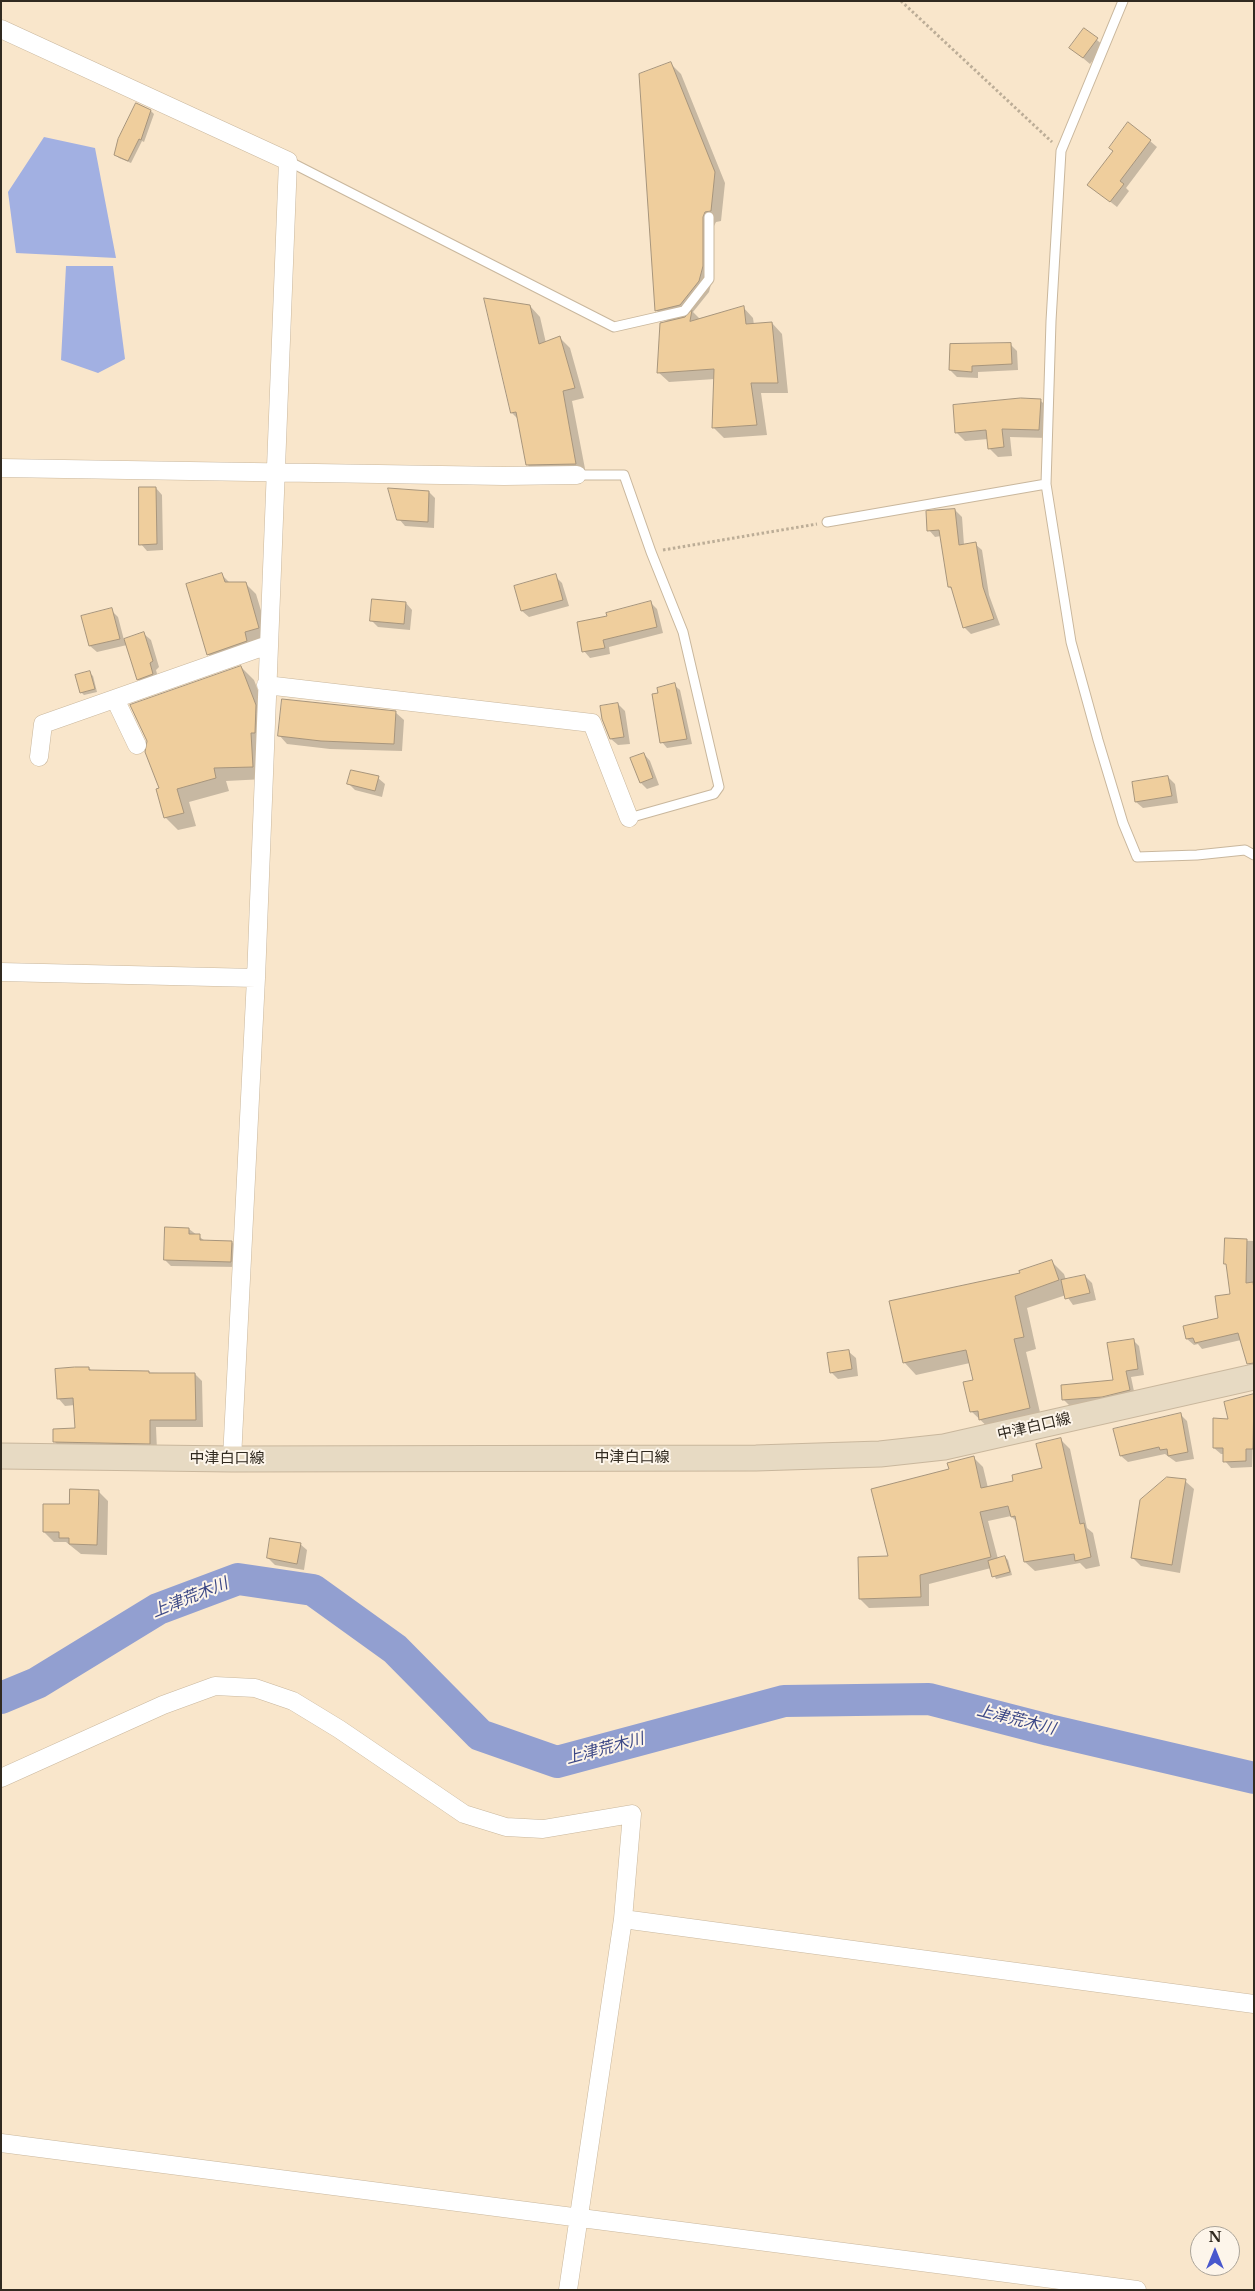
<!DOCTYPE html>
<meta charset="utf-8">
<style>
body{margin:0}
#map{position:relative;width:1255px;height:2291px;overflow:hidden;background:#f9e6cb;font-family:"Libre Baskerville",serif}
canvas{display:block}
.frame{position:absolute;inset:0;border:2px solid #312a20;pointer-events:none}
.north{position:absolute;left:1190px;top:2226px;width:50px;height:50px;box-sizing:border-box;background:#fdf5ea;border:1px solid #aba499;border-radius:50%;rotate:0deg;font-size:14px;font-weight:700;line-height:20px;text-align:center;color:#312a20}
.north::after{content:'';display:block;margin:auto;width:18px;height:22px;background:#4958cd;clip-path:polygon(50% 0,100% 100%,50% 72%,0 100%)}
</style>
<div id="map">
<canvas width="1255" height="2291"></canvas>
<div class="frame"></div>
<div class="north">N</div>
</div>
<script>
const g = document.querySelector('canvas').getContext('2d');
g.lineJoin = 'round';
function fill(path, color) { g.fillStyle = color; g.fill(path, 'evenodd'); }
function trace(path, color, width, dash) { g.strokeStyle = color; g.lineWidth = width; g.lineCap = dash ? 'butt' : 'round'; g.setLineDash(dash || []); g.stroke(path); }
function drawText(font, color, halo, rows, align = 'center') {
  g.font = font + ' "Libre Baskerville","Noto Sans JP",serif'; g.lineWidth = 4; g.setLineDash([]); g.textBaseline = 'middle'; g.strokeStyle = halo; g.fillStyle = color; for (const [text, x, y, turn = 0] of rows) {
    g.save(); g.translate(x, y); g.rotate((+turn || 0) * Math.PI / 180); g.textAlign = isNaN(turn) ? turn : align; if (halo) g.strokeText(text, 0, 0); g.fillText(text, 0, 0); g.restore();
  }
}
const forest = new Path2D(`
 M44,137L95,148L116,258L16,253L8,192Z
 M66,266H113L125,359L98,373L61,360Z`);
const shadow = new Path2D(`
 M1085,30L1104,46L1090,64L1071,48Z
 M671,64L681,74L725,183L721,221L716,222L713,228V277L709,292L693,312L700,319L743,307L753,318L754,325L772,323L782,334L788,393H761L767,435L724,438L714,428L715,379L669,382L658,372L668,322L657,311Z
 M151,111L154,114L144,142L142,141L131,163L119,158L116,155Z
 M1150,141L1157,147L1126,188L1129,191L1117,207L1089,185Z
 M530,306L540,317L546,343L560,338L570,348L584,398L572,401L586,474L537,475L527,464L519,420L512,413Z
 M1010,344L1017,351L1018,370L978,372V378L957,377L950,370Z
 M1040,400L1049,409L1048,438L1010,437L1012,456L998,457L989,448L988,439L965,441L956,432Z
 M156,488L162,495L163,550L147,551L141,544Z
 M429,492L435,498L434,528L405,526L399,519Z
 M955,510L962,517L964,545L975,544L982,550L989,595L1000,625L971,634L964,627L954,591L949,587L941,536L935,537L929,530Z
 M222,575L231,584H246L256,594L269,637L219,665L208,654Z
 M555,576L562,583L569,606L529,617L522,611L515,587Z
 M406,603L412,610L410,630L378,627L371,620Z
 M651,603L657,609L663,633L609,647L610,654L590,658L584,651L608,617Z
 M111,610L118,617L124,640L144,634L151,640L159,667L156,670L159,681L145,686L138,679L127,645L97,652L90,646Z
 M241,667L254,680L269,719L265,779L226,781L229,791L189,802L196,826L178,830L165,817L161,789Z
 M90,673L93,676L97,692L84,695L81,692Z
 M674,685L680,690L692,744L667,748L662,742L660,694Z
 M618,704L625,711L630,744L618,745L611,739Z
 M395,712L404,720L402,751L330,749L287,744L279,735Z
 M644,754L650,761L659,785L647,789L641,783Z
 M1168,777L1175,784L1178,803L1143,808L1136,802L1133,783Z
 M378,778L385,784L382,797L355,790L349,784Z
 M189,1229L205,1241L232,1242L238,1248L237,1267L171,1266L165,1260Z
 M1226,1240L1254,1241V1369L1248,1363L1241,1340L1202,1349L1198,1344L1194,1345L1187,1339L1219,1319L1231,1295Z
 M1051,1261L1064,1274L1066,1280L1085,1276L1092,1283L1096,1300L1073,1305L1066,1295L1027,1308L1036,1349L1026,1352L1042,1421L993,1432L971,1411L974,1381L970,1363L916,1375L904,1362L1022,1274Z
 M1133,1340L1139,1346L1144,1375L1131,1377L1135,1396L1070,1406L1064,1400L1062,1386L1114,1381Z
 M849,1352L856,1358L858,1376L838,1379L831,1372Z
 M89,1368L92,1371L195,1374L202,1381L203,1427H156L157,1451L62,1449L55,1442L76,1429L75,1405L65,1406L58,1398Z
 M1254,1395L1252,1467L1231,1468L1225,1461V1454H1221L1214,1448L1230,1420Z
 M1180,1414L1187,1421L1194,1459L1176,1462L1165,1454L1128,1462L1121,1456Z
 M1061,1440L1070,1449L1087,1528L1093,1533L1100,1566L1086,1569L1080,1563L1035,1571L1025,1562L1017,1522L1011,1516L988,1521L998,1559L1005,1557L1008,1560L1012,1575L996,1579L991,1568L929,1584V1606L869,1608L860,1599L950,1470L974,1458L983,1467L988,1488L1014,1482L1043,1469Z
 M1185,1481L1194,1489L1180,1573L1141,1566L1132,1557Z
 M98,1491L108,1501L107,1555L81,1554L66,1542H54L44,1532L70,1506Z
 M300,1544L307,1550L304,1570L275,1565L268,1558Z`);
const river = new Path2D(`
 M1,1698L37,1683L158,1609L238,1579L313,1590L395,1649L480,1735L557,1762L784,1701L929,1699L1049,1730L1254,1778`);
const building = new Path2D(`
 M1084,28L1098,38L1083,58L1069,48Z
 M671,62L715,172L711,211L705,212L703,217V266L699,281L680,305L655,311L639,74Z
 M136,103L151,110L141,140L139,139L128,161L114,155L118,139Z
 M1128,122L1151,140L1120,181L1124,184L1110,202L1087,185L1113,151L1109,148Z
 M484,298L530,305L539,344L560,336L575,388L563,391L576,464L526,465L516,412L511,413Z
 M744,306L746,324L772,322L778,383H751L757,425L712,428L714,369L657,373L660,323L685,317L692,310L690,321Z
 M1011,343L1012,364L972,366V372L949,370L950,344Z
 M1021,398L1041,399L1039,430L1002,429L1004,447L988,449L986,430L955,433L953,405Z
 M139,487H156L157,544L139,545Z
 M388,488L429,491L428,522L397,520Z
 M955,509L959,545L976,542L983,587L994,619L963,628L951,587H948L939,530L927,531L926,511Z
 M222,573L225,582H246L259,628L245,632L247,641L207,655L186,584Z
 M556,574L563,600L521,611L514,586Z
 M372,599L406,602L404,624L370,621Z
 M651,601L657,627L603,640L605,648L582,652L577,622L607,616L606,613Z
 M112,608L120,639L89,646L81,616Z
 M144,632L153,661L150,663L153,674L137,680L124,639Z
 M241,666L256,705L255,733H251L253,767L214,768L216,778L177,789L184,813L164,818L156,789L159,788L145,752L147,741L130,705Z
 M90,671L95,689L80,693L75,675Z
 M675,683L687,739L660,743L652,694L658,693L657,688Z
 M282,699L396,711L394,744L321,741L278,736Z
 M618,703L624,737L610,739L602,719L600,706Z
 M644,753L653,778L640,783L630,758Z
 M351,770L379,776L375,791L347,784Z
 M1168,776L1172,796L1135,802L1132,782Z
 M165,1227L189,1228V1234H200V1240L232,1241L231,1262L164,1260Z
 M1225,1238L1247,1239L1246,1283L1253,1282L1254,1289V1363L1247,1364L1238,1333L1195,1343L1193,1338L1186,1339L1183,1326L1218,1318L1215,1296L1230,1294L1226,1264H1224Z
 M1052,1260L1059,1280L1015,1296L1024,1337L1014,1339L1030,1408L979,1420L978,1411L970,1412L963,1382L973,1380L966,1350L903,1363L889,1301L1020,1273L1019,1271Z
 M1085,1275L1090,1293L1065,1299L1061,1280Z
 M1134,1339L1138,1369L1126,1371L1130,1390L1102,1397L1062,1400L1061,1385L1113,1380L1107,1343Z
 M849,1350L852,1369L830,1373L827,1353Z
 M75,1367H89V1370L149,1371V1373H195L196,1420H150V1444L53,1442V1429L75,1428L73,1398L57,1399L55,1369Z
 M1254,1394L1253,1449H1246V1461L1223,1462V1448H1213V1418L1228,1419L1224,1402Z
 M1181,1413L1188,1452L1168,1456L1167,1449L1160,1450L1159,1447L1120,1456L1113,1429Z
 M1061,1438L1080,1524L1084,1523L1091,1557L1075,1561L1074,1554L1024,1562L1015,1516L1011,1517L1008,1506L980,1512L991,1557L920,1575L921,1597L859,1599L858,1557L888,1556L871,1489L949,1469L947,1463L974,1456L981,1488L1013,1481L1012,1475L1042,1468L1036,1444Z
 M1167,1477L1186,1479L1172,1565L1131,1558L1140,1500Z
 M70,1489L99,1490L97,1545L69,1544V1538H59V1532H43V1504H69Z
 M270,1538L301,1543L297,1564L267,1558Z
 M1005,1556L1010,1572L992,1577L988,1561Z`);
const path = new Path2D(`
 M901,1L1052,142
 M663,550L817,524`);
const service = new Path2D(`
 M1123,1L1061,151L1051,321L1046,484L1071,642L1098,740L1123,823L1137,857L1197,855L1245,850L1254,855
 M288,161L614,327L684,311L709,279V217
 M577,475H624L651,552L683,632L719,787L714,794L629,818
 M827,522L1046,484`);
const minor = new Path2D(`
 M1,29L288,161L256,978L232,1459
 M1,468L504,476L577,475
 M266,685L592,723L629,818
 M115,699L137,745
 M39,757L43,724L268,645
 M1,972L256,978
 M1,1778L163,1705L215,1686L255,1688L293,1701L339,1729L464,1814L506,1827L543,1829L632,1814L623,1919L568,2290
 M623,1919L1254,2004
 M1,2143L1137,2290`);
const secondary = new Path2D(`
 M1,1456L232,1459L756,1458L880,1454L944,1447L1254,1377`);
const streetNames = [
 ["中津白口線",1034,1427,-13],
 ["中津白口線",632,1458],
 ["中津白口線",227,1459]
];
const waterNames = [
 ["上津荒木川",190,1598,-22],
 ["上津荒木川",1016,1720,14],
 ["上津荒木川",605,1749,-15]
];
fill(forest, '#a2b0e2');
fill(shadow, '#0003');
trace(river, '#929fd0', 32);
fill(building, '#efce9d');
trace(building, '#a7957c', 1);
trace(service, '#c9b79d', 11);
trace(minor, '#c9b79d', 19);
trace(secondary, '#c9b79d', 27);
trace(path, '#bcad97', 3, [2.5, 2.5]);
trace(service, '#fff', 9);
trace(minor, '#fff', 18);
trace(secondary, '#e7dac3', 25);
drawText('15px', '#312a20', '#fdf5ea', streetNames);
drawText('italic 16px', '#3c4886', '#fdf5ea', waterNames);
</script>
